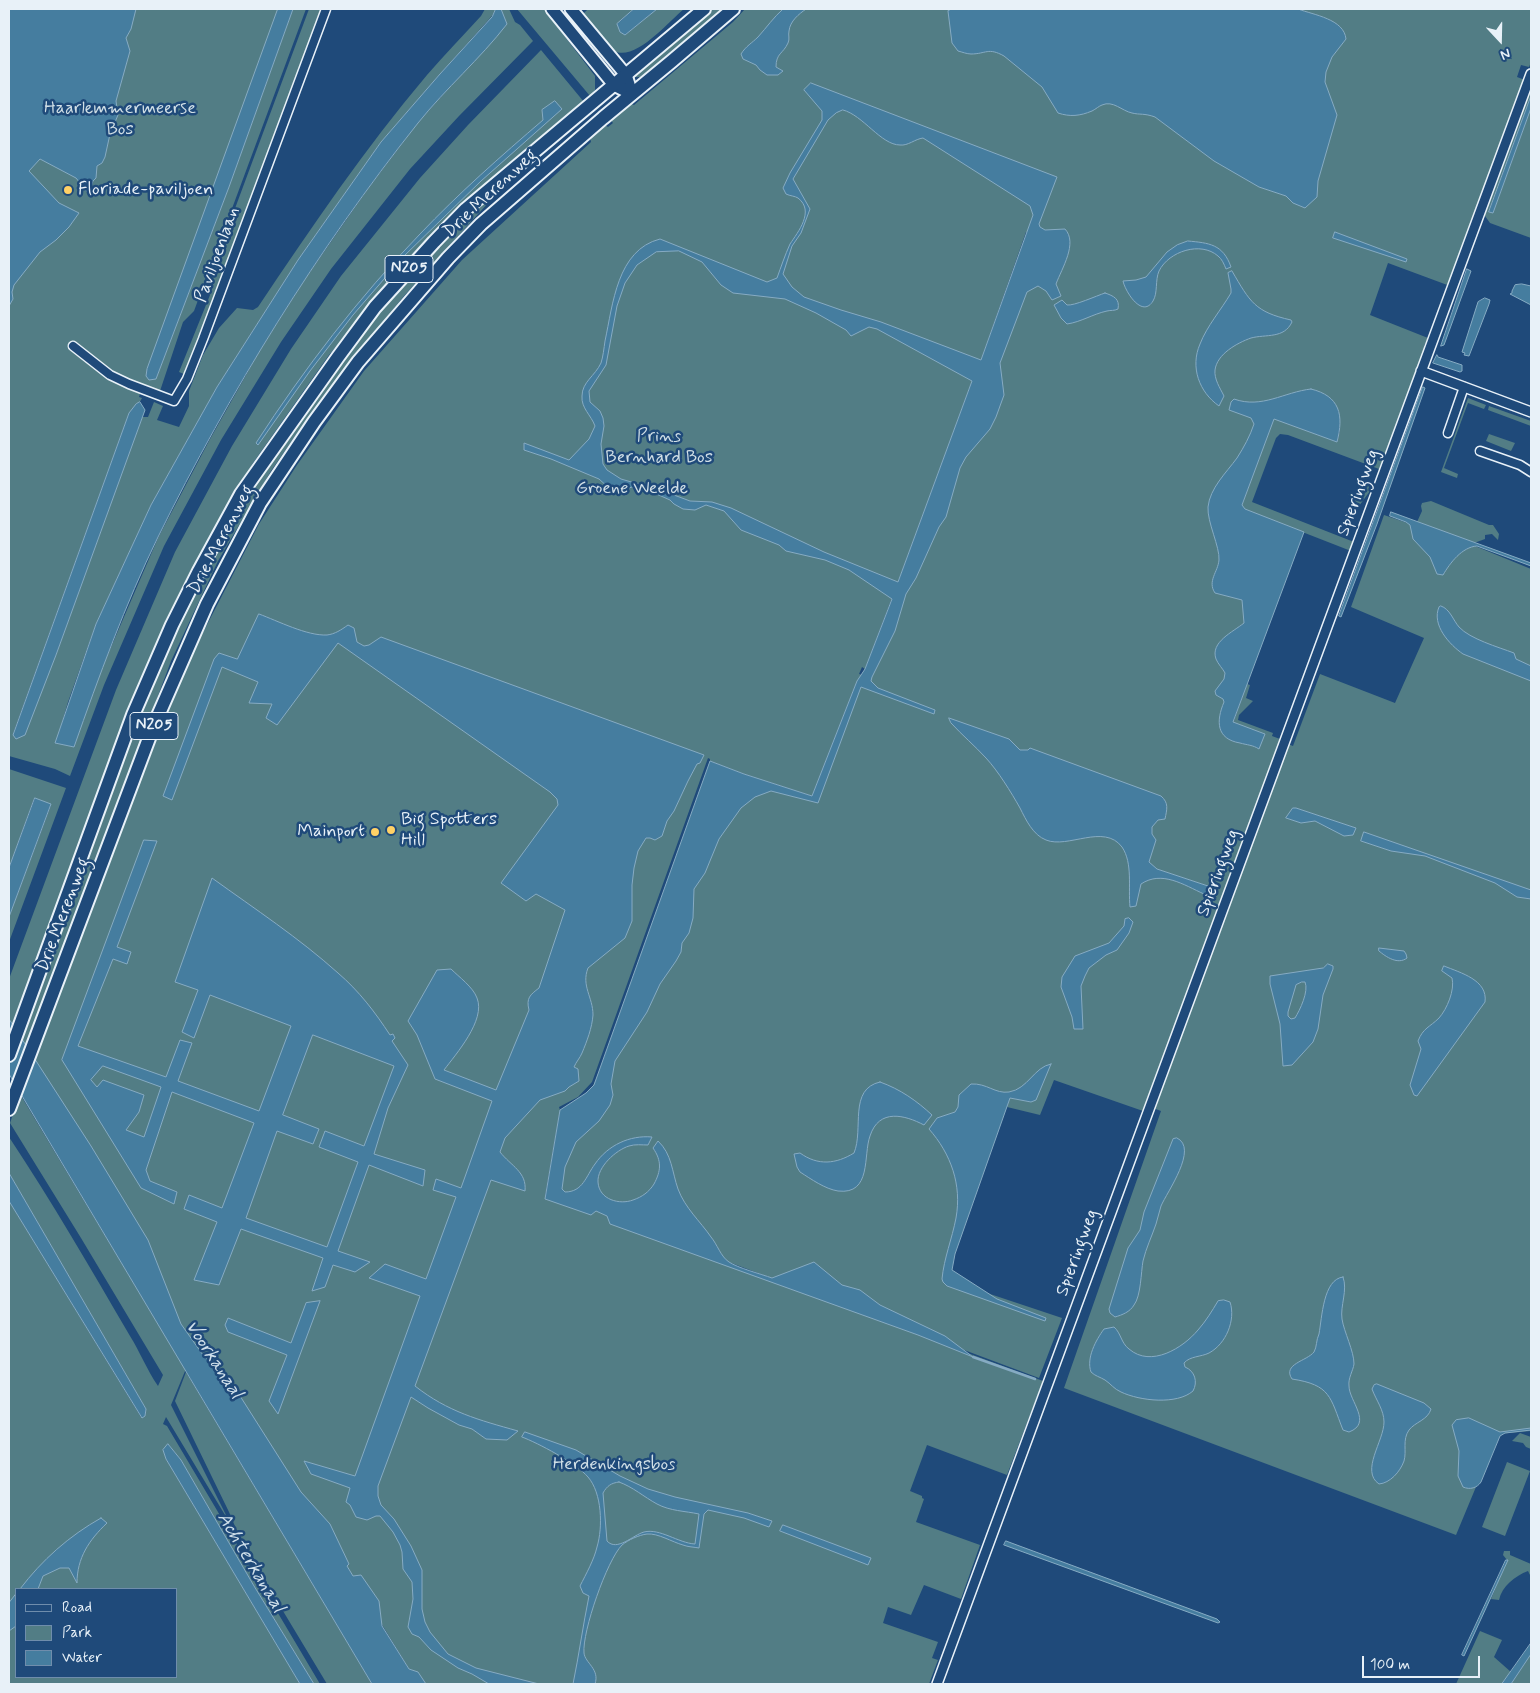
<!DOCTYPE html>
<style>
body{margin:0}
#map{position:relative;width:1540px;height:1693px;overflow:hidden;background:#1f4a7a;font-family:Mynerve,sans-serif}
canvas{display:block}
.frame{position:absolute;inset:0;border:10px solid #e8f1f8;pointer-events:none}
.legend{position:absolute;left:15px;top:1588px;width:162px;height:90px;box-sizing:border-box;background:#1f4a7a;border:1px solid #6f8dac;margin:0;padding:6px 9px;list-style:none;font-size:15px;color:#e8f1f8}
.legend li{display:flex;align-items:center;gap:10px;height:25px}
.legend b{width:25px;border:1px solid #6f8dac}
.north{position:absolute;left:1475px;top:15px;width:50px;height:50px;-webkit-text-stroke:4px #1f4a7a;paint-order:stroke;rotate:159deg;font-size:14px;font-weight:700;line-height:20px;text-align:center;color:#e8f1f8}
.north::after{content:'';display:block;margin:auto;width:18px;height:22px;background:#e8f1f8;clip-path:polygon(50% 0,100% 100%,50% 72%,0 100%)}
.scale{position:absolute;left:1362px;top:1656px;width:118px;height:22px;box-sizing:border-box;border:2px solid #e8f1f8;border-top:0;padding-left:6px;font-size:15px;line-height:18px;white-space:nowrap;color:#e8f1f8;-webkit-text-stroke:4px #1f4a7a;paint-order:stroke}
</style>
<div id="map">
<canvas width="1540" height="1693"></canvas>
<div class="frame"></div>
<ul class="legend">
<li><b style="height:6px;background:#1f4a7a"></b>Road</li>
<li><b style="height:14px;background:#527d85"></b>Park</li>
<li><b style="height:14px;background:#457d9f"></b>Water</li>
</ul>
<div class="north">N</div>
<div class="scale">100 m</div>
</div>
<script>
const g = document.querySelector('canvas').getContext('2d');
g.lineJoin = 'round';
function fill(path, color) { g.fillStyle = color; g.fill(path, 'evenodd'); }
function trace(path, color, width, dash) { g.strokeStyle = color; g.lineWidth = width; g.lineCap = dash ? 'butt' : 'round'; g.setLineDash(dash || []); g.stroke(path); }
function drawText(font, color, halo, rows, align = 'center') {
  g.font = font + ' Mynerve,sans-serif'; g.lineWidth = 5; g.setLineDash([]); g.textBaseline = 'middle'; g.strokeStyle = halo; g.fillStyle = color; for (const [text, x, y, turn = 0] of rows) {
    g.save(); g.translate(x, y); g.rotate((+turn || 0) * Math.PI / 180); g.textAlign = isNaN(turn) ? turn : align; if (halo) g.strokeText(text, 0, 0); g.fillText(text, 0, 0); g.restore();
  }
}
const green = new Path2D(`
 M9,9H281L156,379L229,187L293,9H306L194,311L183,322L160,391L143,385L139,397L142,398C140,403 132,409 129,413L13,734L56,655L142,417H148L154,402L163,406L157,420L179,427L189,406V391L203,355L219,328L237,308L253,310L258,307C311,228 365,148 427,75C444,55 463,36 481,16L485,9H496L492,16L440,74L381,142L298,260L217,387L151,505L96,624L68,702L56,743L74,747L99,675L158,538L210,439L259,352L305,279L367,190L419,121L506,25C506,18 501,15 501,9H509L515,22L520,25L533,41L459,116L410,169L331,269L281,342L221,440L164,546L104,685L70,776L55,769L9,756Z
 M309,9H322L219,286L184,374L179,372L210,295L204,292Z
 M517,9H544L595,76V90L590,96Z
 M588,9H634L617,24L625,35L657,9H684C668,22 634,64 612,50C600,42 591,26 582,15Z
 M708,9H725L648,75L642,77H635L632,74Z
 M745,9H1531V62L1529,67L1521,65L1517,77L1525,80L1450,286L1388,263L1370,315L1428,338L1424,346L1427,348L1379,469L1288,435L1280,434L1276,438L1252,502L1354,542L1351,551L1269,519L1233,723L1247,684L1250,685L1246,698L1253,701L1239,715L1238,720L1273,733L1272,736L1280,739V741L1293,746L1320,674L1395,703L1424,638L1351,607L1384,515L1475,546L1531,569V1431L1498,1434L1456,1535L1064,1388L1161,1111L1145,1105L1143,1111L1054,1080L1040,1115L1007,1107L1010,1097L1031,1102L1028,1093L1005,1097L945,1279L1062,1318L1039,1378L608,1217L609,1220L1043,1381L1007,1475L927,1445L910,1491L922,1496V1498L924,1499L916,1522L980,1545L961,1599L924,1585L911,1615L888,1607L883,1623L938,1642L932,1658L938,1660L929,1684H426L409,1669L353,1577L297,1491L195,1347L171,1405L231,1525L166,1417L163,1424L167,1426L320,1684H314L254,1586L181,1460L168,1444L166,1459L300,1684H9V1201L141,1417L145,1416L146,1409L9,1173V1137C52,1202 91,1269 130,1336C140,1352 147,1370 158,1386L163,1375L81,1238L10,1123L20,1094L173,1349L33,1057L121,830L118,825L124,810L129,812L133,800L129,798L140,772H144L171,703L196,646L259,524L297,465L364,371L462,260L591,142L590,137L605,125L608,127L613,123L610,119L629,103L634,105L733,22ZM1046,230L865,676L859,674L862,667L865,669L892,598L895,581L898,582L972,381L977,359L981,360L1026,232ZM1338,409L1340,430L1337,442L1274,418L1242,505L1265,414L1330,417ZM857,681L815,801L722,770L555,1179L572,1203L545,1197L560,1110L559,1107L578,1097L592,1082L708,758L710,759V761L744,774L812,796ZM16,1589H176V1677H16Z
 M541,50L584,102L408,263L329,355L253,463L193,569L161,636L12,1024L9,1019V979L116,690L175,552L232,446L291,349L341,276L420,178L468,125Z
 M1531,83V96L1489,212L1493,213L1531,108V238L1490,223L1485,216L1484,212Z
 M507,182L404,296L351,361L307,419L271,471L218,561L171,661L27,1047L20,1037L151,683L204,571L267,460L401,282L460,224Z
 M1468,398L1486,405L1484,409L1468,403L1444,468L1458,474L1457,478L1441,472Z
 M1489,406L1531,421V426L1488,410Z
 M1489,434L1515,443L1511,451L1486,441Z
 M1365,480L1367,481L1370,491L1359,506L1348,494L1360,493Z
 M1431,501L1489,525H1493L1499,534L1498,540L1492,534L1485,535V539L1474,543L1417,522L1422,511L1421,506L1422,503Z
 M9,769L66,788L9,942V917L51,805L34,799L9,868Z
 M186,1372L372,1684H327L242,1543L229,1512L175,1401Z
 M1520,1433L1531,1437V1449L1526,1447L1523,1443L1512,1441Z
 M1507,1462L1530,1471L1505,1536L1482,1527Z
 M1504,1551H1510V1555L1531,1564V1577L1528,1571C1515,1576 1502,1586 1499,1600L1491,1599L1507,1560L1503,1555Z
 M1480,1631L1502,1640L1494,1657L1511,1672L1502,1684H1456Z
 M1531,1654V1684H1511Z`);
const water = new Path2D(`
 M9,9H136L131,29L126,38L130,51L116,101L118,115L110,134L105,157L102,163L97,166L96,178L93,181L89,194L76,178L40,159L29,171L59,203L79,213L69,227L56,240L40,252L14,285L12,292L13,299L9,306Z
 M278,9H293L229,187L156,379L149,380L146,376L147,369Z
 M496,9H501L507,24C480,59 446,88 418,123C317,250 230,391 158,537C125,605 99,676 74,747L55,743L96,624L151,505L217,387L298,260L381,142L440,74L492,17Z
 M634,9H657L625,35L620,32L617,24Z
 M783,9H806C799,14 790,21 789,31C788,35 790,39 788,43C783,54 776,53 776,67L783,71L778,75H767L760,70L756,65L743,59L741,54C746,46 752,43 758,37C767,27 773,18 783,9Z
 M952,9H1298C1314,15 1344,19 1346,39L1332,57L1326,72L1325,82L1337,115L1318,181L1317,197L1305,208L1293,203L1286,196L1259,187L1214,161L1155,117C1144,113 1140,115 1132,113C1122,111 1113,100 1102,105C1099,106 1096,109 1092,111C1080,116 1070,117 1058,113L1042,87L1004,56C988,47 986,54 971,54C967,54 962,52 958,51L952,43L948,11Z
 M811,83L1057,177L1039,224L1040,227L1045,230L1065,229C1078,243 1062,268 1056,284L1061,296L1052,300L1046,291L1038,286L1027,292L1000,363L1004,395L996,417L990,429L966,457L960,468L946,517L939,527L916,578L906,594L895,631L872,677L871,681L878,688L935,710L934,714L861,687L818,803L771,791L755,797L741,808L719,839L705,873L694,889L693,918L689,933L682,943L681,952L676,961L660,984L647,1012L615,1061L611,1084L613,1095L610,1105L599,1121L576,1142L565,1167L562,1189L565,1192C583,1192 586,1176 595,1164C608,1145 630,1135 652,1137L648,1145C642,1145 635,1144 629,1146C616,1150 597,1167 598,1182C599,1200 620,1205 633,1200C642,1197 649,1192 654,1184C661,1171 662,1161 653,1148L658,1141C672,1154 672,1172 678,1189C685,1208 700,1221 711,1237C717,1244 721,1257 729,1262C738,1268 761,1274 772,1278L814,1262L842,1285L860,1290L880,1305L945,1336L973,1357L918,1335L610,1224L607,1216L596,1211L591,1215L545,1199L560,1110L586,1093L594,1085L710,761L744,774L812,796L857,681L865,669L892,599L849,570L825,560L786,551L779,545L741,530L724,511L706,505L695,510L683,509L674,504L670,500L652,492L632,487L617,492L609,488L599,479L551,459L524,450V443L569,460L589,439L595,426C591,415 581,408 582,396C582,382 595,376 601,363C603,357 604,348 605,341C613,304 617,250 660,239L767,282L777,278C781,267 785,255 790,244C798,232 815,211 798,198C795,196 790,196 786,194L783,188L790,173L822,120V111L804,90ZM843,110C863,115 881,145 900,145C908,146 915,139 923,138L1030,206L1033,215L981,360L881,322L841,310L804,297L792,287L783,274L792,246L801,233L810,209L793,179L828,120L836,113ZM679,251L702,262L721,285L733,293L785,299L816,313L846,330L851,336L869,327L877,329L972,381L898,582L824,552L731,508L712,502L690,501L666,492L621,479L607,470L603,464L601,444L604,426L603,418L600,411L590,402L589,391L606,365L617,306L625,283L637,265L656,252Z
 M1531,96V108L1493,213L1489,212Z
 M555,101L562,109L481,181L403,257L353,315L310,371L258,445L256,443C304,369 359,297 420,234C459,193 501,156 543,120L542,110Z
 M1335,232L1407,259L1406,262L1333,238Z
 M1188,241C1209,243 1223,244 1231,267L1226,269C1224,264 1222,259 1218,256C1201,241 1169,251 1159,271C1155,280 1158,293 1153,301C1142,319 1125,291 1123,281L1136,280L1146,277L1167,252L1177,245Z
 M1467,269L1471,271L1444,345L1441,346Z
 M1232,271C1250,302 1255,312 1291,320L1292,322C1284,339 1266,334 1251,338C1237,343 1217,354 1215,370C1214,379 1220,388 1224,396L1219,406C1199,392 1190,367 1200,344C1207,326 1221,310 1231,293V289L1228,273Z
 M1522,284L1531,286V305L1510,294L1512,293V291L1515,285Z
 M1105,293C1114,296 1120,299 1118,309C1114,311 1111,310 1107,311C1093,314 1081,322 1067,324L1061,318L1054,305L1062,300L1067,305C1074,306 1096,296 1105,293Z
 M1485,298L1490,300L1489,304L1469,356L1464,355L1465,353L1462,352L1478,302Z
 M1437,355L1438,357L1462,365V371L1460,372L1433,363Z
 M1423,387L1425,388L1377,524L1341,617L1339,616Z
 M1311,389C1340,396 1344,415 1337,442L1274,419L1242,505L1245,509L1304,532L1233,722L1265,734L1259,749C1253,745 1247,745 1240,743C1216,739 1216,721 1224,702L1223,699L1216,695L1215,691L1224,679L1225,673C1223,669 1218,664 1216,659C1210,642 1233,632 1244,623L1242,600L1215,593C1207,581 1218,572 1219,560C1220,547 1207,522 1208,507C1210,488 1226,473 1237,458C1244,447 1250,436 1254,424L1251,418L1229,410L1231,402L1234,399C1262,409 1284,392 1311,389Z
 M140,402L145,410L56,655L25,735L16,739L13,735L129,413L136,404Z
 M1391,512L1531,563V566L1477,546C1462,547 1450,563 1443,575L1437,574L1430,557L1413,539L1410,525L1406,522L1390,516Z
 M1441,606C1450,609 1453,620 1459,627C1470,639 1498,647 1514,653L1516,659L1531,666V681L1463,654C1450,645 1431,625 1439,607Z
 M259,614C278,621 307,636 327,635C335,634 341,630 348,625L354,628L357,642L364,646L369,645L381,637L704,755L700,763L697,764L688,781L674,811L667,821L662,836L655,840L650,838H646L638,851L634,868L632,885V921L625,938L588,968C581,986 593,997 593,1015C592,1028 587,1041 582,1053C580,1058 576,1062 574,1067L578,1069L579,1081L569,1087L565,1091L540,1100L505,1138L500,1152C511,1166 527,1172 525,1191L491,1180L415,1386C448,1412 479,1420 518,1431L507,1440L486,1439L472,1429L459,1425L428,1408L411,1397L378,1486V1496L381,1505L394,1519L411,1546L422,1570V1609L425,1622L430,1632L448,1654L476,1668L539,1684H489L472,1674L458,1668L431,1650L419,1637L412,1634L408,1627L413,1599L412,1582L403,1569L402,1552L400,1545L393,1532L380,1516H376L367,1520L356,1517L350,1505L346,1502L350,1488L311,1474L304,1461L355,1476L420,1296L369,1278L385,1264L426,1279L456,1197L433,1190L436,1179L461,1188L492,1101L435,1079L417,1035L408,1021L437,970L451,969C459,977 473,987 477,998C486,1020 456,1054 444,1070L496,1090L529,1010C526,998 530,995 539,988L565,910L536,894L526,901L501,883L558,805L557,799L550,792L338,643L277,725L266,718L272,704L249,703L258,682L222,667L172,800L163,796L214,659L219,653L237,659Z
 M949,718L1009,739L1020,750H1028L1030,748L1161,796C1169,803 1167,809 1165,819L1158,820L1152,827V834L1156,840L1149,862L1157,869L1208,886L1210,889L1209,893L1204,894C1184,885 1162,870 1141,884L1136,906L1130,907C1128,888 1133,863 1122,847C1104,823 1068,849 1046,840C1033,835 1026,820 1020,808C1011,792 998,771 986,758C975,746 962,735 951,723Z
 M35,798L51,804L9,917V868Z
 M1293,808H1296L1356,828L1353,835L1344,836L1315,821L1301,823L1286,818Z
 M1364,832L1531,890V899L1517,897L1495,883L1425,856L1391,851L1361,841Z
 M144,840L157,841L117,947L131,952L127,964L113,959L78,1046L166,1077L180,1040L192,1043L178,1081L259,1111L291,1026L210,995L194,1038L182,1032L198,990L175,982L212,878C255,909 299,938 338,973C359,991 375,1012 390,1035L393,1034L395,1038L392,1041L408,1065L388,1108L374,1154L425,1170L423,1186L369,1165L338,1251L370,1262L355,1272L333,1265L325,1287L312,1291L323,1258L241,1229L219,1285L194,1280L217,1222L184,1209L189,1195L222,1208L254,1123L172,1092L146,1170L150,1181L177,1192L174,1204L141,1188L62,1060ZM313,1035L394,1066L364,1146L325,1131L319,1147L358,1162L327,1247L246,1218L277,1131L313,1144L319,1129L283,1115ZM103,1066L161,1087L144,1137L126,1130L139,1112L144,1095L103,1080L97,1087L91,1080Z
 M1129,918L1133,922L1129,933L1117,950L1106,955L1089,968L1085,976L1081,986L1083,1029H1074L1072,1017L1061,987L1062,977L1075,956L1109,943L1124,926L1125,919Z
 M1379,948L1404,951L1406,954L1407,958C1398,965 1386,957 1379,951Z
 M1328,964L1333,966V969L1323,995L1318,1029L1313,1042L1292,1065L1283,1066L1280,1024L1270,984V976L1323,968ZM1302,982H1305C1309,991 1300,1010 1295,1018L1291,1019L1288,1016V1012L1296,985Z
 M1444,966C1461,973 1488,980 1485,1002L1417,1096L1414,1095L1410,1085L1421,1049L1418,1041C1423,1028 1430,1027 1439,1018C1447,1009 1455,990 1452,978L1442,971Z
 M9,1019L91,1146L148,1240L181,1324L203,1355L228,1377L301,1492L330,1524L349,1564L347,1566L353,1576L361,1575L379,1601L382,1626L409,1669L418,1672L426,1684H372L9,1074Z
 M1051,1064L1036,1100L1031,1102L1010,1098L955,1254L952,1270L997,1299L1046,1318L1045,1321L947,1286L943,1282L942,1279C944,1258 952,1239 956,1218C962,1185 951,1154 929,1129L937,1118L955,1112L958,1107L959,1095L971,1084C987,1083 995,1094 1009,1092C1028,1089 1034,1067 1051,1064Z
 M880,1082C900,1089 917,1101 932,1115L924,1125C905,1115 879,1108 870,1136C863,1155 872,1195 838,1191C825,1189 811,1179 800,1172L797,1167L794,1154L800,1153C818,1166 836,1164 854,1153C864,1129 848,1089 880,1082Z
 M1177,1138C1199,1148 1167,1192 1161,1206C1159,1212 1158,1218 1156,1224C1152,1236 1146,1248 1143,1261C1141,1272 1141,1296 1134,1305C1130,1312 1122,1315 1115,1317L1110,1313L1109,1309L1128,1248L1140,1230L1144,1212L1173,1139Z
 M9,1173L146,1409L145,1416L142,1418L9,1201Z
 M1343,1277C1348,1290 1340,1306 1342,1319C1344,1332 1354,1351 1354,1364C1353,1371 1348,1378 1349,1386C1349,1401 1373,1423 1349,1432L1343,1430C1330,1397 1331,1385 1292,1379C1282,1364 1307,1361 1314,1352C1317,1347 1316,1340 1319,1334C1322,1318 1323,1279 1343,1277Z
 M1224,1300L1230,1302C1236,1320 1226,1344 1209,1353C1201,1357 1190,1356 1184,1363L1185,1367C1195,1371 1198,1382 1193,1391C1177,1405 1140,1401 1121,1392C1114,1389 1111,1384 1105,1380C1100,1377 1095,1376 1091,1372C1086,1358 1096,1340 1104,1329L1114,1327C1121,1333 1121,1343 1129,1349C1151,1368 1183,1348 1198,1330C1206,1321 1212,1311 1218,1301Z
 M320,1301L278,1414L269,1401L287,1355L228,1332L225,1325L228,1318L291,1343L306,1303Z
 M1377,1384L1424,1403L1431,1409C1428,1420 1415,1422 1409,1430C1402,1440 1407,1451 1404,1461C1400,1472 1390,1483 1379,1484C1360,1471 1384,1441 1384,1422C1384,1410 1376,1400 1372,1389L1374,1385Z
 M1469,1418L1500,1432L1531,1428V1430L1505,1433L1500,1436L1481,1482C1477,1488 1470,1490 1463,1487L1458,1476L1459,1451L1452,1425L1456,1420Z
 M525,1432L576,1450L620,1476L648,1489L675,1497L748,1513L772,1521L769,1527L744,1518L708,1510L704,1514L699,1548C694,1547 688,1547 683,1545C672,1542 658,1533 647,1534C639,1535 628,1540 622,1545C607,1560 582,1632 584,1653C585,1663 600,1669 595,1684H573C579,1655 583,1625 589,1596L583,1593L580,1586C586,1574 594,1560 597,1547C603,1527 602,1493 588,1477C576,1463 538,1443 522,1437ZM619,1482C633,1487 644,1497 657,1504C670,1511 685,1511 699,1514L695,1544C678,1543 660,1528 644,1532C633,1535 617,1552 607,1541L603,1493C607,1486 611,1483 619,1482Z
 M168,1444L181,1460L254,1586L314,1684H300L166,1459L163,1450Z
 M101,1518L107,1523C89,1540 77,1558 77,1583L69,1568H60L43,1576L38,1589H20C42,1560 69,1536 101,1518Z
 M783,1525L871,1558L868,1565L780,1531Z
 M1006,1541L1217,1619L1220,1622L1218,1623L1004,1545Z
 M1506,1560H1508L1464,1656L1462,1655Z
 M16,1594V1626L9,1631V1603Z
 M1531,1643V1654L1511,1684H1502Z`);
const stream = new Path2D(`
 M973,1357L1035,1379`);
const minor = new Path2D(`
 M73,346L110,375L129,384L174,401L187,379L203,339L326,9
 M1448,433L1464,387
 M1480,451L1520,465L1531,472`);
const tertiary = new Path2D(`
 M1421,371L1531,412
 M937,1684L1531,74`);
const primary = new Path2D(`
 M552,9L614,85L632,94
 M571,9L626,75L632,94`);
const trunk = new Path2D(`
 M9,1055L133,715L172,625L199,571L241,494L338,357L375,307L434,242L466,209L704,9
 M9,1109L154,725L207,604L260,503L314,422L358,362L448,258L481,224L603,118L672,61L733,9`);
const markers = [
 [68,190,5,"#ffd166"],
 [391,830,5,"#ffd166"],
 [375,832,5,"#ffd166"]
];
const shields = [
 [409,269,48],
 [154,726,48]
];
const shieldNames = [
 ["N205",409,269],
 ["N205",154,726]
];
const parkNames = [
 ["Haarlemmermeerse",120,109],
 ["Bos",120,130],
 ["Prins",659,437],
 ["Bernhard Bos",659,458],
 ["Groene Weelde",632,489],
 ["Herdenkingsbos",614,1465]
];
const poiNames = [
 ["Floriade-paviljoen",78,190],
 ["Big Spotters",401,820],
 ["Hill",401,841],
 ["Mainport",365,832,"right"]
];
const streetNames = [
 ["Drie Merenweg",491,194,-43],
 ["Paviljoenlaan",218,255,-70],
 ["Spieringweg",1359,493,-70],
 ["Drie Merenweg",222,540,-62],
 ["Spieringweg",1219,873,-70],
 ["Drie Merenweg",64,915,-69],
 ["Spieringweg",1078,1253,-70]
];
const waterNames = [
 ["Voorkanaal",213,1360,57],
 ["Achterkanaal",250,1563,59]
];
fill(green, '#527d85');
fill(water, '#457d9f');
trace(water, '#86abc3', 1);
trace(stream, '#86abc3', 2.5);
trace(minor, '#e8f1f8', 11);
trace(tertiary, '#e8f1f8', 12);
trace(primary, '#e8f1f8', 15);
trace(trunk, '#e8f1f8', 16);
trace(minor, '#1f4a7a', 8);
trace(tertiary, '#1f4a7a', 9);
trace(primary, '#1f4a7a', 11);
trace(trunk, '#1f4a7a', 12);
for (const [x, y, r, color] of markers) { const dot = new Path2D(); dot.arc(x, y, r, 0, 2 * Math.PI); g.fillStyle = color; g.fill(dot); trace(dot, '#1f4a7a', 2); }
for (const [x, y, w] of shields) { const box = new Path2D(); box.roundRect(x - w / 2, y - 13.5, w, 27, 4); g.fillStyle = '#1f4a7a'; g.fill(box); trace(box, '#e8f1f8', 1); }
drawText('bold 16px', '#e8f1f8', null, shieldNames);
drawText('18px', '#d2e0e7', '#1f4a7a', parkNames);
drawText('18px', '#e8f1f8', '#1f4a7a', poiNames, 'left');
drawText('18px', '#e8f1f8', '#1f4a7a', streetNames);
drawText('italic 19px', '#d0e0eb', '#1f4a7a', waterNames);
</script>
